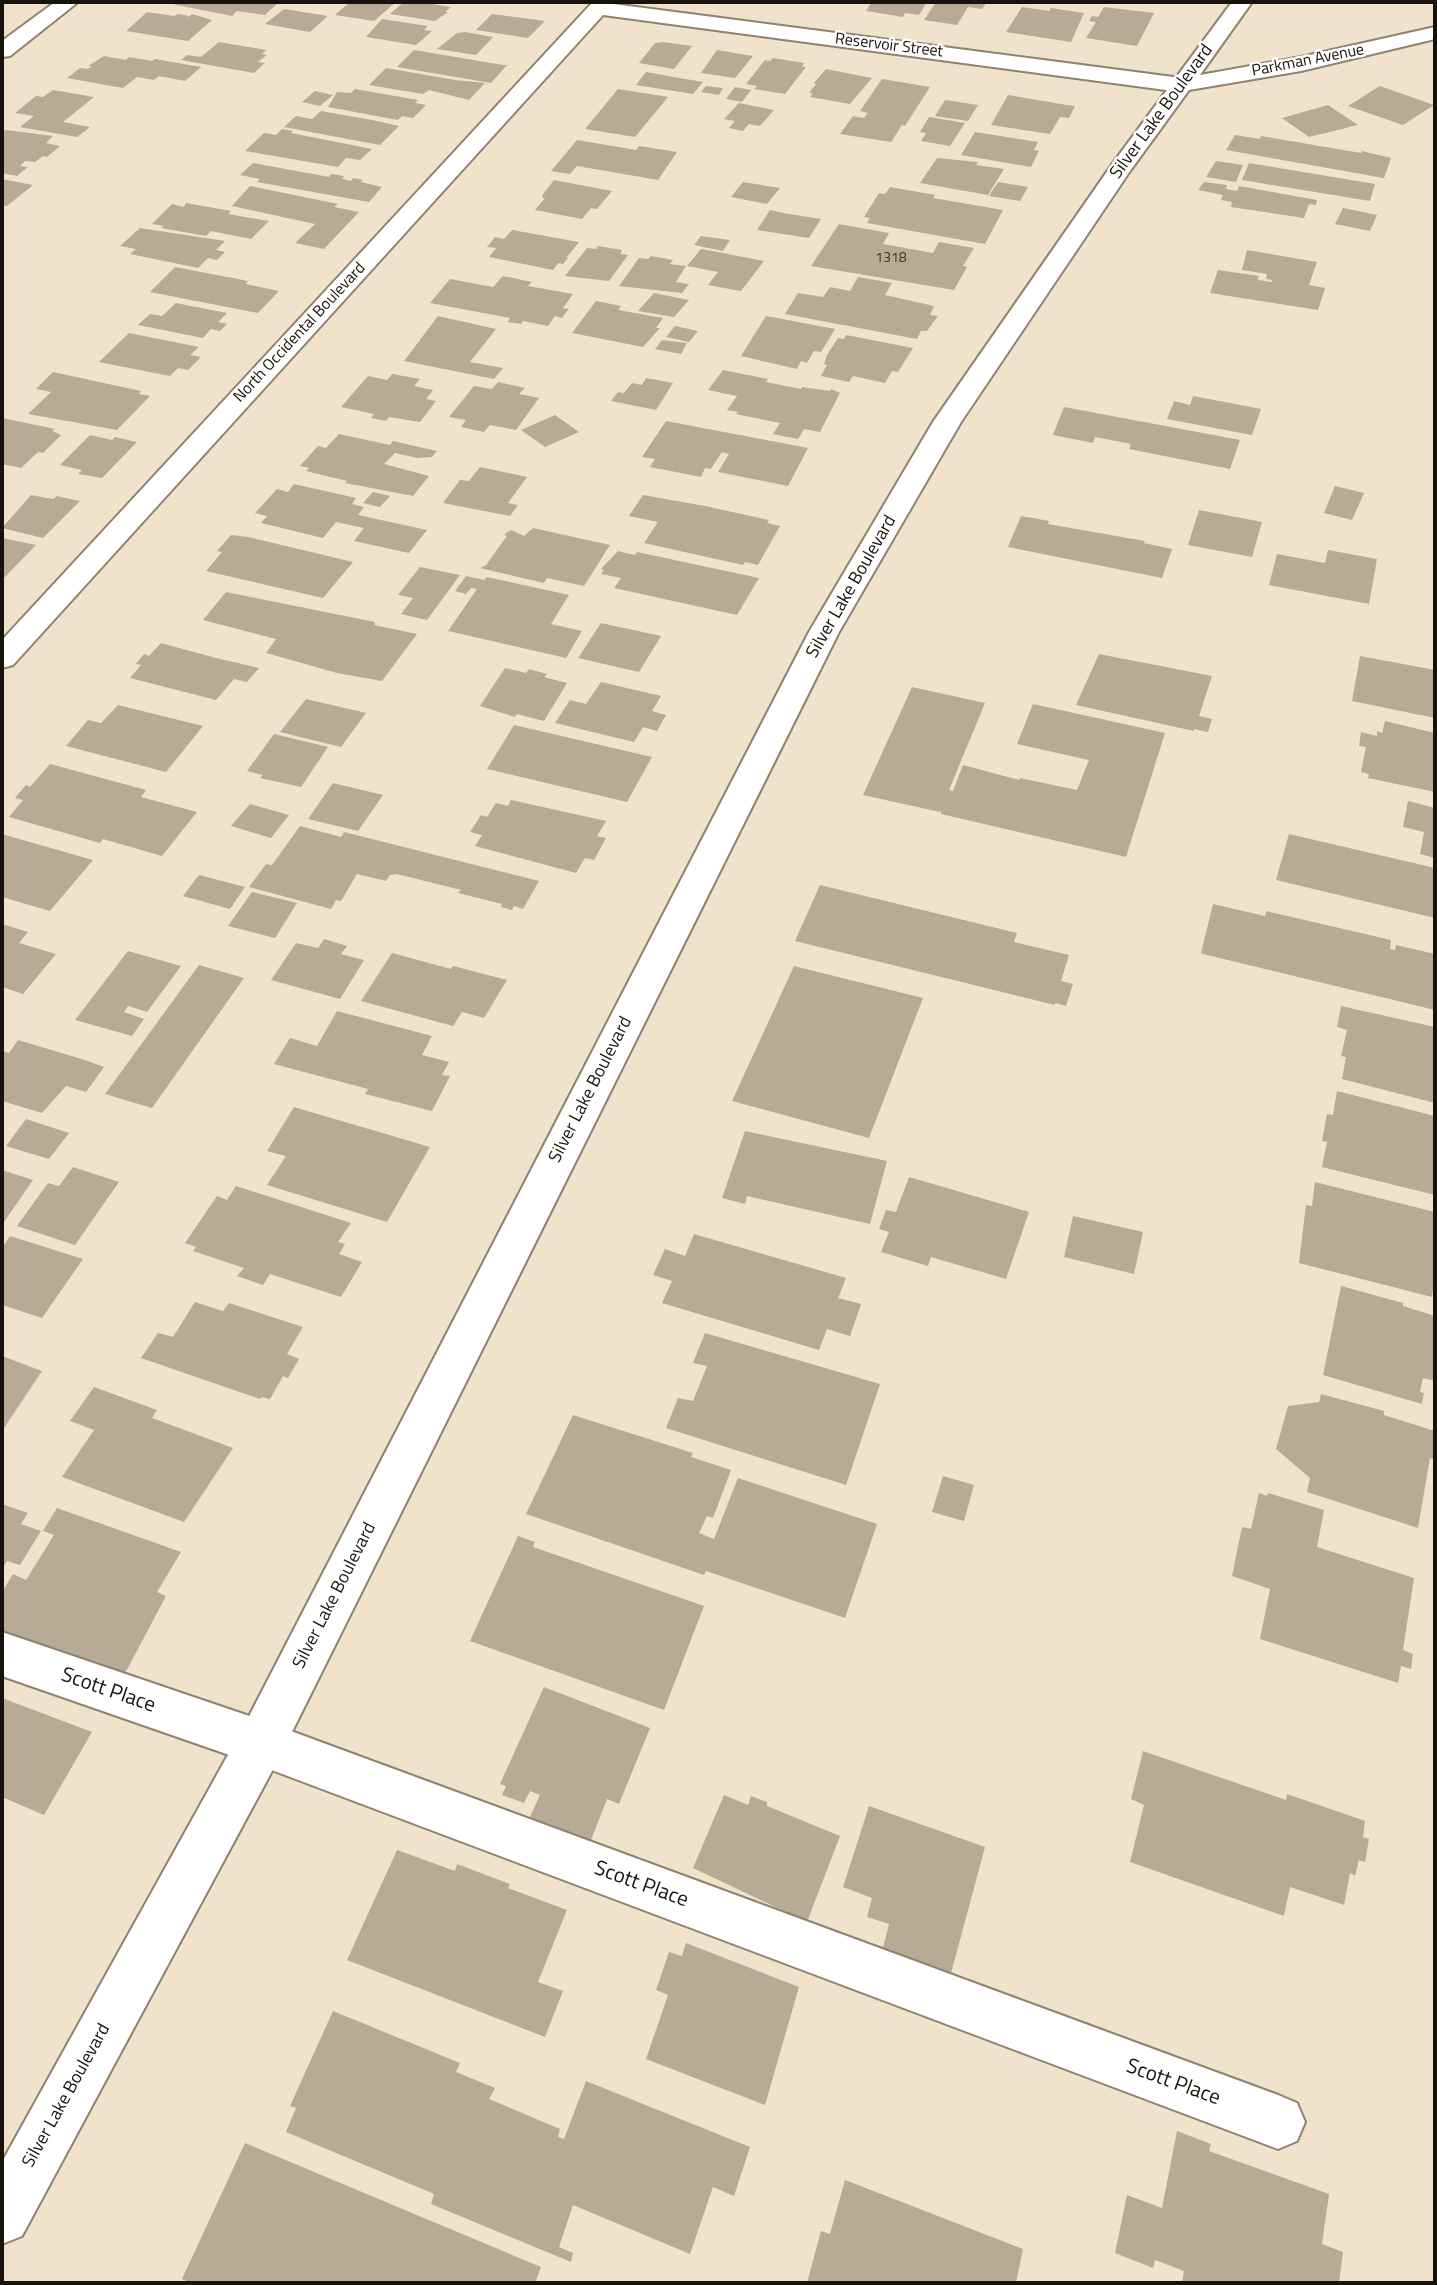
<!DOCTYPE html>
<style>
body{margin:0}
#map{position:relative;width:1437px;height:2285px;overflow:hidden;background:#f0e2cb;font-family:"Titillium Web",sans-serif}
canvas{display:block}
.frame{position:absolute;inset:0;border:4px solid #17120a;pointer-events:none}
</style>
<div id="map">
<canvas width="1437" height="2285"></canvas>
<div class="frame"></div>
</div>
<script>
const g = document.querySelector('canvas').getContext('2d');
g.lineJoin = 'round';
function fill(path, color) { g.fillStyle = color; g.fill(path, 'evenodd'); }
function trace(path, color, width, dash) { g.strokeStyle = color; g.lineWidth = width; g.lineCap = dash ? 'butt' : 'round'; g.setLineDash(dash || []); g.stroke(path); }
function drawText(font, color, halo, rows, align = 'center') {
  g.font = font + ' "Titillium Web",sans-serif'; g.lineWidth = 5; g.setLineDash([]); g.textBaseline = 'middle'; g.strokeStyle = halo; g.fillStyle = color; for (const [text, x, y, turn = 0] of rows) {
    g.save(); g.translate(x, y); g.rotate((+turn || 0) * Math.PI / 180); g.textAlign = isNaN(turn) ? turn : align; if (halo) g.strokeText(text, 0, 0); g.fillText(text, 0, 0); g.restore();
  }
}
const building = new Path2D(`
 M162,2H267L278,3L265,15L237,11L232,16Z
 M350,2H396L374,21L335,15Z
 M404,2H420L451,7L445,12H448L435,21L390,14Z
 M880,2H927L919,15L905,13L903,17L866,11L871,3L878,4Z
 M936,2H987L982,9L968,7L957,25L924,20Z
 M1022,7L1049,11L1051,8L1084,13L1071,42L1006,32Z
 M1104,7L1154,13L1137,46L1086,38L1096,22L1089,21L1092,16L1098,17Z
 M284,9L328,16L310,32L265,24Z
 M147,12L174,16L178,14L189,16L188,18L192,14L212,20L188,41L126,31Z
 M492,14L545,21L528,38L476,30Z
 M382,19L428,26L424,30L432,31L416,45L366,37Z
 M465,32L493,37L476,55L437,49L457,33Z
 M219,42L266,50L262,54L267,55L258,62L265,63L254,73L181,60L187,55L201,57Z
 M663,42L692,46L674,69L639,63L655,43Z
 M414,50L503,65H507L491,83L397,67Z
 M717,50L753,56L735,78L701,73Z
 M104,56L126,60L129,57L152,61L155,59L201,67L185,81L159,76L154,80L137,77L123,88L67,78L80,68L88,69L92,66H88Z
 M773,58L804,63L802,67H806L785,94L754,89L757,86L746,84L765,60L770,61Z
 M386,68L455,80L485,83L469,100L429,90L423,94L369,85Z
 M826,69L872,78L850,104L810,97L813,93H809L816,84L814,83Z
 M646,72L674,77L703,82L693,94L636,85Z
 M882,79L930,87L905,126L902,125L891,142L840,134L853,116L864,118L868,113L860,111Z
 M706,86L723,88L719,95L701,92Z
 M1380,86L1434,105L1403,125L1348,106Z
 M735,87L751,90L742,102L726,99Z
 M355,89L418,100L415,103L426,105L413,118L402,116L398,120L328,107L337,92L351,93Z
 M618,89L668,97L635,137L585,129Z
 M53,90L94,97L63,122L90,127L77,137L20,127L34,116L15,113L36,96L43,97Z
 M315,91L333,95L320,106L302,102Z
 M1008,95L1067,105L1075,106L1069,118L1060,117L1050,134L991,125Z
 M945,100L978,105L968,121L935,116Z
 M739,103L774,110L760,126L749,124L743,131L729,128L735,121L724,119Z
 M1328,105L1358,125L1309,137L1282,118Z
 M321,111L372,120L399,126L380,145L284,127L296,116L312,119Z
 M929,117L965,123L950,146L921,141L926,133L920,132Z
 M282,129L293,131L291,133L372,149L360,160L346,158L338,167L245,151L264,133L276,135Z
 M6,130L53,136L46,143L60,146L47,157L43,156L35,162L25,161L20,166L28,167L17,176L2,173V133Z
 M975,132L1038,142L1034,150L1039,151L1031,167L961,155Z
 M1235,135L1260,139L1261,136L1361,153L1362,151L1391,158L1384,178L1226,150Z
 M577,140L636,150L639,146L677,152L658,180L577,166L570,174L551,171Z
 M937,158L978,162L976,165L1004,169L988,195L920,183Z
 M1216,161L1243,165L1236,182L1206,177Z
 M253,163L329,177L331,174L344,176L342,179L351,181L353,178L363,180L361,182L382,187L369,202L257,182L260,179L240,175Z
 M1249,163L1375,184L1370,201L1242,180Z
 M2,179L33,185L7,206L2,205Z
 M554,180L612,191L597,209L591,208L582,219L535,210L545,198L542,197L543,194Z
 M743,182L780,188L767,204L731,197Z
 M998,182L1028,187L1020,201L989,196Z
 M1204,182L1227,185L1226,189L1237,191L1239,186L1317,200L1316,205L1309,204L1304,218L1231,207L1232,202L1221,200L1223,195L1198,190Z
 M250,186L338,204L334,207L359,212L324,249L295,243L315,224L232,206Z
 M890,187L935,195L933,198L1003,210L985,244L867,223L870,218L864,217L879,193L885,194Z
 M186,203L231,211L228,214L269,221L251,239L211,231L206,236L161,228L164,226L152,224L172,204L184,207Z
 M1343,208L1377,215L1370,231L1335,224Z
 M770,210L783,213L821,219L809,238L757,230Z
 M839,224L889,233L883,244L933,253L939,242L974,248L963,266L967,267L954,290L811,266Z
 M140,228L225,241L216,250L225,252L217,260L208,258L198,268L130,254L136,249L120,246Z
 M512,230L579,242L567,257L565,256L568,258L563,264L558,263L553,270L489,257L496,248L487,247L495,237L504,239Z
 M701,236L730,240L723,251L694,245Z
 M598,246L622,250L620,254L628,255L609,281L565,276L587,248L596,249Z
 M701,249L728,254L764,261L741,291L708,285L718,272L687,266Z
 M1247,250L1317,262L1309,285L1325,288L1318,310L1210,293L1218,270L1259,276L1258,280L1272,282V280L1266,279L1267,274L1242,270Z
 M651,256L673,260L670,264L686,266L676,282L689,284L682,293L619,286L639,258L648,259Z
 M175,267L248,281L246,284L279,291L258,313L150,292Z
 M503,276L532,282L528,286L573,294L563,308L569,309L562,318L555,316L548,326L523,321L521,324L508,322L510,318L430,303L450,279L493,287Z
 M858,277L892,283L885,295L934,306L930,315L938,316L927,331H921L917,339L785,314L798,293L823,297L830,287L850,291Z
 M654,293L689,300L674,317L638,311Z
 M596,301L621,306L618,310L663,318L656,328H660L643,347L572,333Z
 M176,303L227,313L218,322L227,324L220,331L211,329L203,338L138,325L150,314L162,316Z
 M438,316L496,329L470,362L503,368L494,379L404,361Z
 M766,316L835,329L821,352L814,351L807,363L801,361L797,369L741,356Z
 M675,326L698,331L689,342L666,337Z
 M129,333L199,347L190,355L201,357L188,370L178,368L170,376L99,362Z
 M846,335L913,348L898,372L892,371L885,383L853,376L849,382L821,376L827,365L824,364L827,355L838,338L844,339Z
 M662,340L687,343L681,354L655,349Z
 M723,370L768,379L766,382L801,389L802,387L830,391L831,389L840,393L820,432L804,429L798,439L773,434L780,423L736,414L738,412L727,410L737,396L708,390Z
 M53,372L141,391L139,394L150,396L117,430L28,414L51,392L36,389Z
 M392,374L420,379L414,386L433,390L426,399L436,401L420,422L389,417L386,421L371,418L374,414L341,407L368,376L387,380Z
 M646,378L673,383L656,410L611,401L618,392L624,393L632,383L642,385Z
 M498,382L525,388L519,394L539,398L516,430L490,425L484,432L461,427L466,420L449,417L474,386L492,389Z
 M1193,396L1261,409L1252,435L1167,419L1174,401L1190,405Z
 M1064,407L1240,440L1230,469L1129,449L1131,444L1095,437L1093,443L1053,435Z
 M555,415L579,432L545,447L521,430Z
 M2,418L55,429L52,431L61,435L43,453L38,452L21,468L2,464Z
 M666,421L808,448L788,486L718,472L729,454L722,452L711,469L705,468L701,477L650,467L655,459L642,457Z
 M339,434L390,445L393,441L437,451L432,457L417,458L395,453L384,464L429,476L413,496L345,483L347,481L306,471L309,468L300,466L318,446L326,448Z
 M90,435L112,440L115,437L137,442L102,478L78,474L82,470L60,465Z
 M480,467L527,477L508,503L518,505L510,516L443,503L460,480L469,481Z
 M294,484L356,498L352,504L364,507L358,515L427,530L409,553L354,541L364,528L336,522L323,538L261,523L267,516L255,513L277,489L288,492Z
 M1335,486L1364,493L1352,520L1324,513Z
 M373,492L390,496L380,507L363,503Z
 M31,495L53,499L57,496L80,501L43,538L2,528Z
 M643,495L705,506L769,520L767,523L780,526L758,565L745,562L743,565L644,543L658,522L629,516Z
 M1199,510L1262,522L1252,557L1188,545Z
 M1021,516L1049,521L1048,524L1145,541L1144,543L1172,549L1162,578L1008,547Z
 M533,528L610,545L584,586L547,578L544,583L480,568L486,565L507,536L504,535L506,533L511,530L524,536Z
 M231,535L248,537L353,562L323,598L206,571L222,552L217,551Z
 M2,538L36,545L2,580Z
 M1328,550L1377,559L1369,604L1269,585L1277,554L1325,563Z
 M618,551L635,555L637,552L759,578L737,615L614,588L621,578L601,574L604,570L601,569Z
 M420,567L460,575L427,620L401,614L413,598L398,595Z
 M466,576L484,580L487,577L569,595L551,624L582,631L566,658L448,631L477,589L471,588L466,594L455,591Z
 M226,592L375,622L374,625L417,634L382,681L337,673L266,653L276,639L203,620Z
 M601,623L661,636L639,672L578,658Z
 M161,643L216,658L259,668L247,682L234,679L216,700L130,678L141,665L136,664L144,654L149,656Z
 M1099,654L1212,676L1199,716L1212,719L1208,732L1194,729V731L1076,705Z
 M1360,656L1435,670V718L1352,701Z
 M505,668L526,673L529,669L547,674L544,677L567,683L544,721L517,714L515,717L480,706Z
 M601,682L661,696L652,711L666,715L657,731L643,727L634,742L555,723L570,700L586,704Z
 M912,687L985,703L949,790L953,791L963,765L1019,780L1020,778L1077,790L1089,760L1017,744L1033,704L1165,733L1126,857L941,814V810L940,812L863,795Z
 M306,699L366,713L341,747L280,732Z
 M118,705L203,726L166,772L66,746L88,720L101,723Z
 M1385,721L1435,733V792L1368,778L1369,774L1361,772L1366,747L1359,746L1361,732L1377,736V731L1382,733Z
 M514,725L652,757L627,802L487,769Z
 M274,734L328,747L301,787L260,778L263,775L247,771Z
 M50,764L146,790L141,797L197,812L162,856L103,839L100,843L9,817L23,800L15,798L26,785L30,787Z
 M333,783L383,795L358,831L308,819Z
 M511,800L606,821L597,836L606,838L594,860L585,858L576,873L475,846L482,835L470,832L481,815L487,817L496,803L508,806Z
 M1408,801L1435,808V858L1420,854L1424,832L1403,827Z
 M250,804L289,815L271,838L231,826Z
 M300,826L341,837L344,832L539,881L523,909L514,906L512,910L501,907L502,904L458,893L461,890L397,874L390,875L386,881L357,874L341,901L336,900L331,909L249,887L266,864L272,865Z
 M2,834L93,860L50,911L2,897Z
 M1289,834L1435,868V918L1276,880Z
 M199,875L245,887L230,909L183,896Z
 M820,885L1017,933L1014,942L1069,955L1061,981L1073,984L1066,1006L1055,1003V1005L795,941Z
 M252,892L297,903L275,938L228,926Z
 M1213,904L1265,916L1266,911L1391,940L1390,949L1395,950L1396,945L1435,954V1010L1203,954L1201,953Z
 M2,924L28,932L19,943L56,954L23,994L2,987Z
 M324,939L347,946L341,954L364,960L340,999L271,980L296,943L318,948Z
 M128,951L181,966L147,1012L128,1006L124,1012L144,1019L132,1036L75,1020Z
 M392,953L451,969L453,966L507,980L484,1018L462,1012L453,1026L361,1001Z
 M199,965L244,978L152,1108L105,1094Z
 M794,966L923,998L869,1138L732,1101Z
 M1341,1006L1435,1027V1103L1342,1079L1346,1057L1341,1056L1347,1030L1337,1027Z
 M337,1011L432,1036L422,1055L449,1062L442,1075L450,1076L432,1111L365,1094L368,1089L274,1064L290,1038L317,1046Z
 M18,1040L85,1060L104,1067L86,1092L66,1086L42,1113L2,1101V1051L9,1053Z
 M1337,1091L1435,1116V1195L1322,1167L1327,1142L1322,1141L1327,1114L1333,1115Z
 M294,1107L430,1147L387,1222L267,1185L286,1156L267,1151Z
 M26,1119L69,1133L49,1159L6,1146Z
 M745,1131L887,1161L870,1224L747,1196L745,1204L722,1198Z
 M73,1167L119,1182L75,1245L17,1226L48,1183L59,1186Z
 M2,1170L33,1180L4,1222H2Z
 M909,1177L1029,1212L1006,1279L931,1257L928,1266L881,1252L889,1232L879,1229L886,1210L896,1212Z
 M1315,1182L1435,1212V1276L1432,1297L1299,1263L1306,1205L1312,1206Z
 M236,1186L351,1223L338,1242L345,1244L339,1254L362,1262L341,1297L270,1274L263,1285L237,1276L244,1268L193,1251L196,1247L185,1243L217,1196L227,1200Z
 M1073,1216L1143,1232L1134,1274L1064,1257Z
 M694,1234L846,1278L838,1298L861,1304L850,1336L827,1329L819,1350L662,1303L672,1281L653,1275L665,1249L685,1256Z
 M10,1236L83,1259L42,1318L2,1305V1248Z
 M1341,1286L1403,1303V1306L1435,1316V1381L1423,1378L1420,1392L1424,1393L1422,1404L1323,1375Z
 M195,1302L223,1311L229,1303L303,1327L287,1354L299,1359L288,1378L283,1376L270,1399L262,1397L260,1399L141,1358L158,1333L173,1337Z
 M705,1333L880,1384L846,1485L666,1428L678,1398L693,1401L707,1366L693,1363Z
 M2,1356L42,1371L2,1431Z
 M94,1387L157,1410L152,1418L233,1448L184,1522L62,1477L94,1430L70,1421Z
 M1321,1394L1384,1411V1415L1435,1431V1460L1430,1458L1418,1528L1307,1492L1310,1478L1276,1449L1288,1406L1319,1402Z
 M573,1415L693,1453L691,1457L731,1470L713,1518L707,1516L699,1533L714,1539L738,1478L877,1524L845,1618L706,1571L704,1575L526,1514Z
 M943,1476L974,1485L964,1521L932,1512Z
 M1259,1493L1267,1496L1268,1493L1324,1510L1317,1547L1414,1578L1403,1650L1413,1654L1411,1669L1401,1666L1398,1683L1260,1639L1270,1589L1232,1576L1242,1527L1251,1529Z
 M2,1504L28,1513L21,1524L41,1531L20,1565L7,1561L2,1570Z
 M57,1508L181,1552L157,1592L166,1596L122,1679L2,1633V1592L13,1574L26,1580L54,1535L43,1531Z
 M518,1536L535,1542L533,1547L704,1606L664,1710L470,1641Z
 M544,1687L650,1728L619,1804L607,1799L591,1840L530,1817L540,1795L530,1791L524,1803L502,1795L506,1786L500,1784Z
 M2,1698L92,1732L44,1815L2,1797Z
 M1143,1751L1286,1800L1287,1794L1365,1821L1363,1837L1369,1839L1365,1862L1359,1860L1355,1876L1350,1873L1344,1905L1290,1887L1284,1916L1130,1862L1144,1805L1131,1799Z
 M724,1795L748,1805L751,1796L767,1802V1806L840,1836L807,1922L693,1868Z
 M869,1806L985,1847L950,1977L882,1952L889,1924L867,1917L872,1898L843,1887Z
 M397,1850L455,1871L457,1864L510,1884L508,1888L567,1910L538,1982L563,1991L545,2037L347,1960Z
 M686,1943L799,1987L765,2105L646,2059L668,1995L656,1990L669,1952L682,1956Z
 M333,2011L460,2063L456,2072L495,2088L489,2099L560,2129L558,2137L564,2139L586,2081L750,2147L734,2196L713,2187L690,2254L573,2205L559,2247L573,2253L571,2262L431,2204L434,2194L286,2132L296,2108L290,2106Z
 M1177,2131L1211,2144L1209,2151L1329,2194L1322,2244L1343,2252L1339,2283H1182L1184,2271L1155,2260L1153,2268L1115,2253L1127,2195L1162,2208Z
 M245,2143L541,2267L535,2283H191L182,2279Z
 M845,2180L1023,2249L1016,2283H807L821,2231L830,2234Z`);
const minor = new Path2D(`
 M55,2H78L10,56L2,57V41Z
 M598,2L1181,78L1189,80L1192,85L1189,90L1181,92L603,15L13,665L2,668V640L591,4Z
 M2,1632L261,1720L1278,2095L1297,2103L1305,2122L1297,2141L1278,2149L261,1766L2,1676Z`);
const major = new Path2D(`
 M1232,2H1252L1200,75L1301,57L1435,27V39L1301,71L1189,90L1130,171L961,422L839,632L278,1760L22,2236L2,2244V2162L244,1726L809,632L933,422L1113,163Z`);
const numberNames = [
 ["1318",891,259]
];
const farStreetnames = [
 ["Reservoir Street",889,46,7],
 ["Parkman Avenue",1308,61,-11],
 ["North Occidental Boulevard",300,333,-47]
];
const streetNames = [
 ["Silver Lake Boulevard",1162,112,-54],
 ["Silver Lake Boulevard",852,587,-60],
 ["Silver Lake Boulevard",591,1090,-63],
 ["Silver Lake Boulevard",335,1596,-63],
 ["Silver Lake Boulevard",67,2096,-61]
];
const nearStreetnames = [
 ["Scott Place",108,1691,19],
 ["Scott Place",641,1885,20],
 ["Scott Place",1173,2083,20]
];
fill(building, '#b8ab95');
trace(minor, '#8f826e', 4);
trace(major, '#8f826e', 4);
fill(minor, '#fff');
fill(major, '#fff');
drawText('14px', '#3f382d', null, numberNames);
drawText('16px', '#17120a', '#fff', farStreetnames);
drawText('18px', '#17120a', '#fff', streetNames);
drawText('21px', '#17120a', '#fff', nearStreetnames);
</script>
